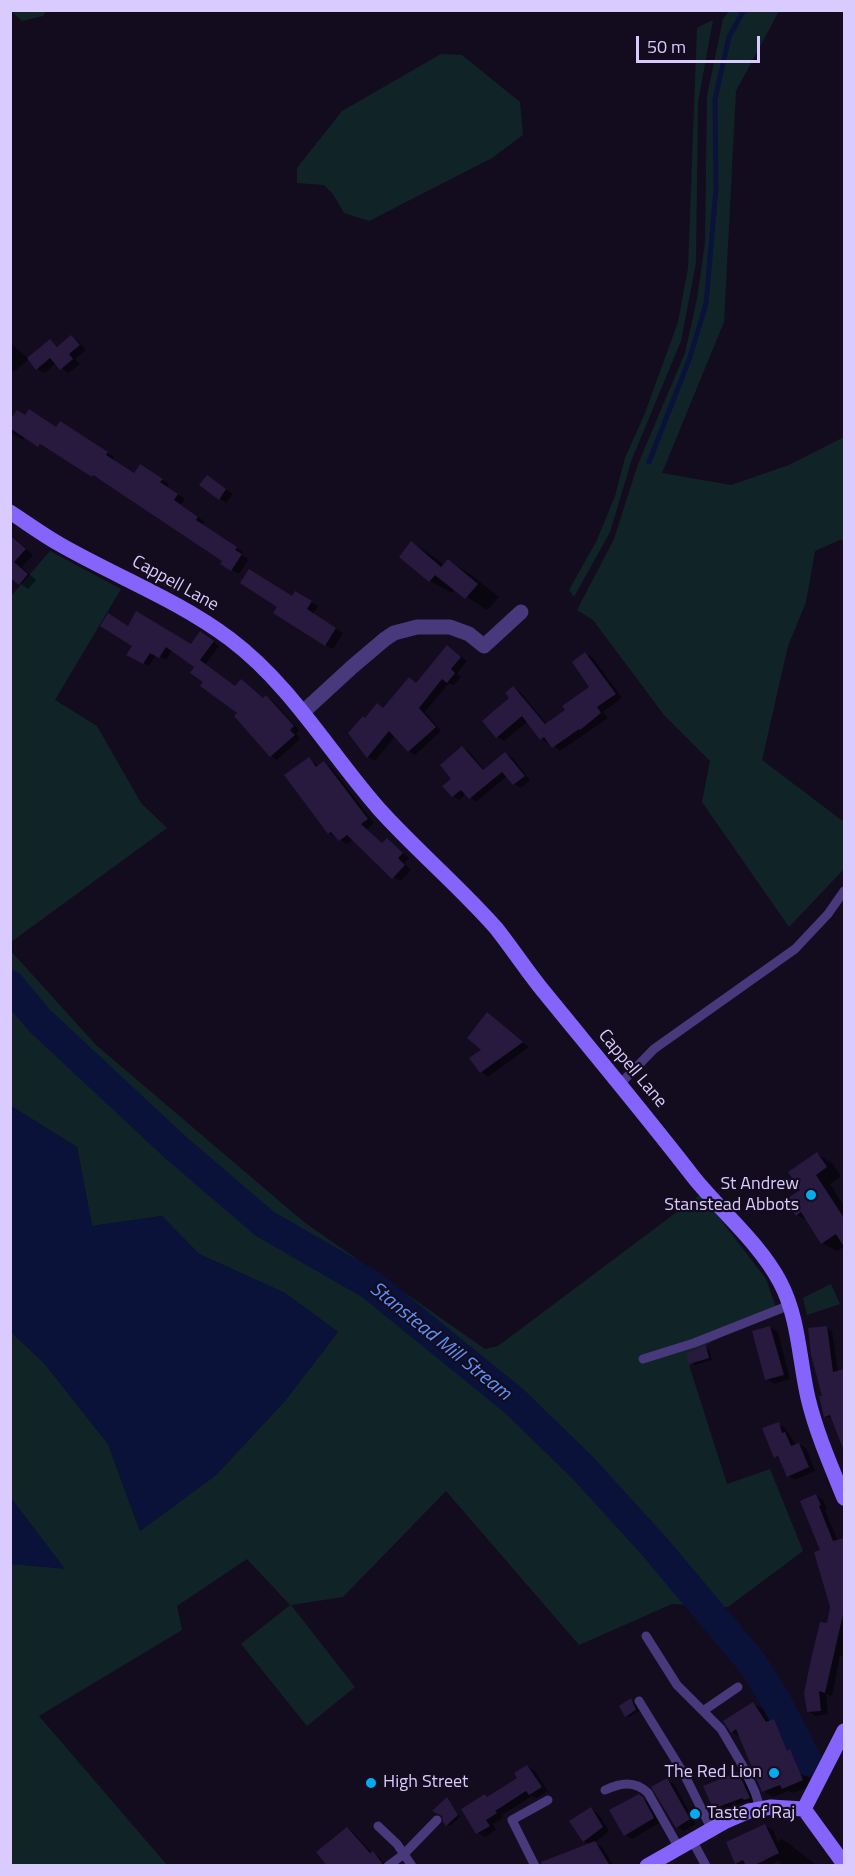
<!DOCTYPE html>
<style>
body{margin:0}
#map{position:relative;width:855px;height:1876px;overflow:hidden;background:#130c1e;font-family:"Titillium Web",sans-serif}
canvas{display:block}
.frame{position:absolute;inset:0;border:12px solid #dacbfe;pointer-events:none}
.scale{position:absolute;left:636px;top:36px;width:124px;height:27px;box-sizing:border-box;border:3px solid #dacbfe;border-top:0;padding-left:8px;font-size:18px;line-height:21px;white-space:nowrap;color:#dacbfe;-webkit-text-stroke:4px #130c1e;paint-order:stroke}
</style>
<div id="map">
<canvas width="855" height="1876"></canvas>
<div class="frame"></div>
<div class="scale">50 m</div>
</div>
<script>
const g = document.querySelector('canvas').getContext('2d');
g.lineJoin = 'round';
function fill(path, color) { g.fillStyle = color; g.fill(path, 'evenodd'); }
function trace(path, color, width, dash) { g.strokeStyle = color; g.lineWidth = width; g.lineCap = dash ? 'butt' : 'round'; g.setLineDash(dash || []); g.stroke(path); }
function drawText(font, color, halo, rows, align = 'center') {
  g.font = font + ' "Titillium Web",sans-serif'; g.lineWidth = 4.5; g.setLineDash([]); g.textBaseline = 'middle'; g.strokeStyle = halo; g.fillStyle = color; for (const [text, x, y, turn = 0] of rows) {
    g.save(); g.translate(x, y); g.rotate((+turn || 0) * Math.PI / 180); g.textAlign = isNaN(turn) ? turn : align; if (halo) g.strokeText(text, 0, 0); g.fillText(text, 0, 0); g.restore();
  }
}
const green = new Path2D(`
 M11,11H46L43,16L22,21Z
 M729,11H779L736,91L724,322L662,473L731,485L789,465L844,437V546L842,539L815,551L806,602L788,646L762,760L844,822V869L789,927L702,802L710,761L664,715L593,620L577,610L614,539L638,464L685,353L697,299L705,243L707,96L723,19Z
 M713,20L698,102L696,263L681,341L632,459L610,532L574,597L569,590L597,540L615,496L625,458L645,413L678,322L688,268L697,28Z
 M441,54L462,55L520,102L523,135L492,158L369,221L344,213L333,194L324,185L297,183V168L342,111Z
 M50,551L121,589L55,700L97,726L141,803L167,828L11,942V596Z
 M10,950L96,1045L304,1222L485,1349L498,1346L701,1194L766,1279L778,1313L723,1336L706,1345L709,1358L689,1365L727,1484L770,1469L803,1551L728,1607L672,1604L579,1645L446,1491L343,1597L291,1605L355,1687L307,1726L241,1644L290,1605L247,1559L177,1606L182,1630L39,1716L167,1865H11V1564L64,1568L11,1498V1332L44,1363L108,1444L140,1531L216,1475L284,1402L338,1332L285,1293L199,1254L162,1216L92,1226L77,1147L11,1106Z
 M831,1284L840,1304L807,1315L803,1298Z`);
const water = new Path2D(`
 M11,1106L77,1147L92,1226L162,1216L199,1254L285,1293L338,1332L284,1402L216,1475L140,1531L108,1444L44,1363L11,1332Z
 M10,1498H11L65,1569L11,1564Z`);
const shadow = new Path2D(`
 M71,337L78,341L86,350L75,359L80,364L68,373L56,363L45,373L37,369L50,341L59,347Z
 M10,343L29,359L14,372L10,370Z
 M10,422L57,429L68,427L114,457L113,460L134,474L140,466L169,484L167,487L185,499L181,505L205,522L202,525L243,552L241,555L249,559L239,574L223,564L224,561L101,478L100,480L25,436L23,440L10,433Z
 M214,481L233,494L226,503L219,498Z
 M10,534L33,555L22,567L36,580L28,589L10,576Z
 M412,543L433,556L445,566L449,561L470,574L499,597L487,610L455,589L452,593L430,581L401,556Z
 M296,593L318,606L313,614L343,633L333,649L325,645L293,597Z
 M128,628L191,646L206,636L219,646L205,665L236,687L247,685L264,699L266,697L272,700L299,730L296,734L300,739L277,760L271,756L240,713L196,667L172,650L166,660L156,655L149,666L128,654L134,645Z
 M448,647L467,661L457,674L461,677L454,685L449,683L425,712L441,731L415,755L408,751L395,736L375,761L368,757L350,733L366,719L384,709L409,679L417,683Z
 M585,653L593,658L622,698L603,712L608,718L560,751L550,742L548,743L541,739L528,721L504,741L497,737L513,688L520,692L547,724L567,710L591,687Z
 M462,748L469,751L485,771L505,754L512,757L530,780L521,788L514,784L507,776L476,802L466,794L459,800L453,796V779Z
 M309,759L319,767L324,763L331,767L374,823L367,829L383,844L387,840L409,858L404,863L411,870L400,881L393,877L353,839L347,844L329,833Z
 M487,1014L529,1047L488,1077L481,1072Z
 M817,1154L832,1163L841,1176L830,1184L844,1206V1247L837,1251L822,1243L808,1221L797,1215L802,1190Z
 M770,1327L778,1332L790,1379L774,1384L767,1379Z
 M826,1327L832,1331L838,1372L844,1370V1449L833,1419L825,1416L824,1397Z
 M705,1347L709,1349L712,1360L694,1365L691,1363Z
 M779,1424L785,1428L796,1445L799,1444L806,1448L815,1471L795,1480L788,1476L782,1461L776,1457Z
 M816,1495L823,1500L827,1509L825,1510L838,1542L844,1540V1648L843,1657L840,1656L832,1696L826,1694L828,1714L815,1716L808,1711L832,1607L822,1551Z
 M631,1700L634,1702L639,1711L629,1717L626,1715Z
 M753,1704L763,1709L771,1722L774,1720L784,1726L795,1754L799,1757L812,1785L793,1793L788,1791L773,1797L763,1791L741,1737L732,1732Z
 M528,1767L535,1771L548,1791L537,1798L532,1796L502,1815L503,1818L493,1824L496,1830L485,1837L477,1832L488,1798L519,1778Z
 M738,1774L745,1778L755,1801L751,1803L748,1801L720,1812L714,1808Z
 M667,1780L674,1784L696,1824L684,1831L677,1826Z
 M639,1796L650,1803L661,1822L632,1839L625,1835Z
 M447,1799L460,1817L450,1826L447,1824Z
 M591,1809L598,1813L609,1831L594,1843L602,1847L614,1866H543L590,1845L584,1841Z
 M765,1826L773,1830L778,1842L781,1839L788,1843L816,1865L784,1866L778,1861L768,1866H741L736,1863Z
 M347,1828L353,1832L372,1853L379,1856L386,1866H329Z`);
const stream = new Path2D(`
 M649,462L689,360L706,304L716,188L715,99L729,37L744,10`);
const river = new Path2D(`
 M10,985L39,1020L174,1146L265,1224L371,1285L514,1401L582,1467L654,1546L753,1664L777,1703L807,1761`);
const building = new Path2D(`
 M71,335L80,345L69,354L73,359L60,370L50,358L36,370L27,358L50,339L57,347Z
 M29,409L56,427L60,421L108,452L106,455L134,473L140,464L163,479L160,482L178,494L174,500L198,517L196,520L237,547L235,550L242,554L231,571L220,564L222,561L93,475L92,477L40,444L38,447L10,428V420L17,410L25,415Z
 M207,475L226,489L219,500L199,485Z
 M10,535L26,549L14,562L28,574L19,585L10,578Z
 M411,541L441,567L448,559L478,584L465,599L435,575L429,582L399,557Z
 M249,569L292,596L295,591L312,601L307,609L336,628L325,646L273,613L277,607L240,583Z
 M136,611L191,644L200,631L214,641L200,660L235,686L241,679L263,698L266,695L294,726L290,730L295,735L270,757L234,716L237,713L200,686L203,682L190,673L194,667L166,647L159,658L150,653L143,664L126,655L132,646L100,626L108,613L128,626Z
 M447,645L461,657L451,669L455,673L447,683L442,679L419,708L436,727L408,752L389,731L367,758L348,733L363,716L365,718L377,703L383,708L409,677L416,683Z
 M585,652L616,694L597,707L601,713L580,730L579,729L552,748L544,737L540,740L522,716L496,738L482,721L509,698L505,693L513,686L545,724L565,710L562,706L589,687L572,662Z
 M462,746L483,770L505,752L525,776L513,785L502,772L469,799L461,790L452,797L442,786L451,779L440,765Z
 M309,757L316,767L324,761L368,819L361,824L382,843L387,838L403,853L398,858L405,865L392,879L347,835L339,841L331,832L328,834L284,775Z
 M487,1012L523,1042L480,1073L469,1058L481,1050L467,1038Z
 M817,1152L827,1167L816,1175L844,1218V1247L836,1234L821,1244L801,1212L796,1216L785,1200L800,1190L788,1172Z
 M770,1326L784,1375L765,1380L752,1331Z
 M827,1326L833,1372L844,1369V1451L830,1415L824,1417L819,1396H822L811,1355L808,1328Z
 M706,1346L709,1358L689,1364L686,1353Z
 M779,1422L782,1433L785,1432L791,1446L799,1443L809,1467L787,1477L778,1456L774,1458L762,1428Z
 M816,1494L821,1505L819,1506L833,1541L844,1538V1610L825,1693L819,1691L821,1711L807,1712L804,1693L812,1655L820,1622L827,1623L830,1607L814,1552L820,1550L800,1501Z
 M631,1698L636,1710L625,1717L619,1706Z
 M753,1702L766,1722L774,1719L787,1751L790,1749L803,1780L782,1789L780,1785L762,1792L736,1729L731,1733L723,1721Z
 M527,1765L542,1787L529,1795L526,1791L495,1811L497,1813L486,1820L490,1826L476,1834L461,1809L485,1794L487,1797L517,1778L514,1773Z
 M738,1772L750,1798L744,1800L742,1798L713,1809L703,1786Z
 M667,1778L690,1819L676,1828L651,1787Z
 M639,1794L643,1797L654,1818L624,1836L609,1810Z
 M447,1797L458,1815L446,1826L443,1822L442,1816L432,1811Z
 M591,1807L603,1827L583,1842L569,1821Z
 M765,1824L779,1853L753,1866H746L743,1860L735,1864L726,1842Z
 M347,1827L370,1853L373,1851L382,1863L381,1866H327L316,1852Z
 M595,1841L610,1866H542L541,1862Z`);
const lane = new Path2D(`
 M621,1083L654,1049L795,949L828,914L844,891
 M643,1359L694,1343L790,1305
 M646,1636L677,1685L721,1729L744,1768L755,1792L760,1808
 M639,1701L684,1774L712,1830
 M703,1711L738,1687
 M605,1790C620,1783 635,1780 648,1793L679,1848
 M378,1826L397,1844L412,1866
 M692,1840L706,1866
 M388,1866L404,1854L437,1820
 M535,1866L512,1820L548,1800`);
const street = new Path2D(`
 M303,712L352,667L385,639L394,633L417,627H450L469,634L484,646L521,612`);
const secondary = new Path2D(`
 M10,512C27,523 43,535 61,545C117,577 178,600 230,639C291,685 329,752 379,809C416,850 459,886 496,928C511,947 525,968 540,987C592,1051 645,1114 695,1179C722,1212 760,1244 780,1282C799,1318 799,1359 808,1398C816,1432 831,1466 844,1498
 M804,1809L844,1731
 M804,1809L844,1864
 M647,1866L726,1821L749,1811L771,1807L804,1809`);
const markers = [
 [811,1195,6,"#06aaef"],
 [774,1773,6,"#06aaef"],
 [371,1783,6,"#06aaef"],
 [695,1814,6,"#06aaef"]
];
const streetNames = [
 ["Cappell Lane",175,584,29],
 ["Cappell Lane",632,1069,50]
];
const poiNames = [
 ["St Andrew",799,1185],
 ["Stanstead Abbots",799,1206],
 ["The Red Lion",762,1773],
 ["High Street",383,1783,"left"],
 ["Taste of Raj",707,1814,"left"]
];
const waterNames = [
 ["Stanstead Mill Stream",440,1342,39]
];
fill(green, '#102428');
fill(water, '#0a123a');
fill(shadow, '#0007');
trace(stream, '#0a123a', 5);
trace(river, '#0a123a', 30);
fill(building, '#28193e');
trace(lane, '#48387c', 9);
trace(street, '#48387c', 15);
trace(secondary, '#8564fb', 15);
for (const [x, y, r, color] of markers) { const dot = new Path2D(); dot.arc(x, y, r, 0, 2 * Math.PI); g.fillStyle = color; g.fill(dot); trace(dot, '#130c1e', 2); }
drawText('18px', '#dacbfe', '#130c1e', streetNames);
drawText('18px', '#dacbfe', '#130c1e', poiNames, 'right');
drawText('italic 20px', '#5b92fb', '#130c1e', waterNames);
</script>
